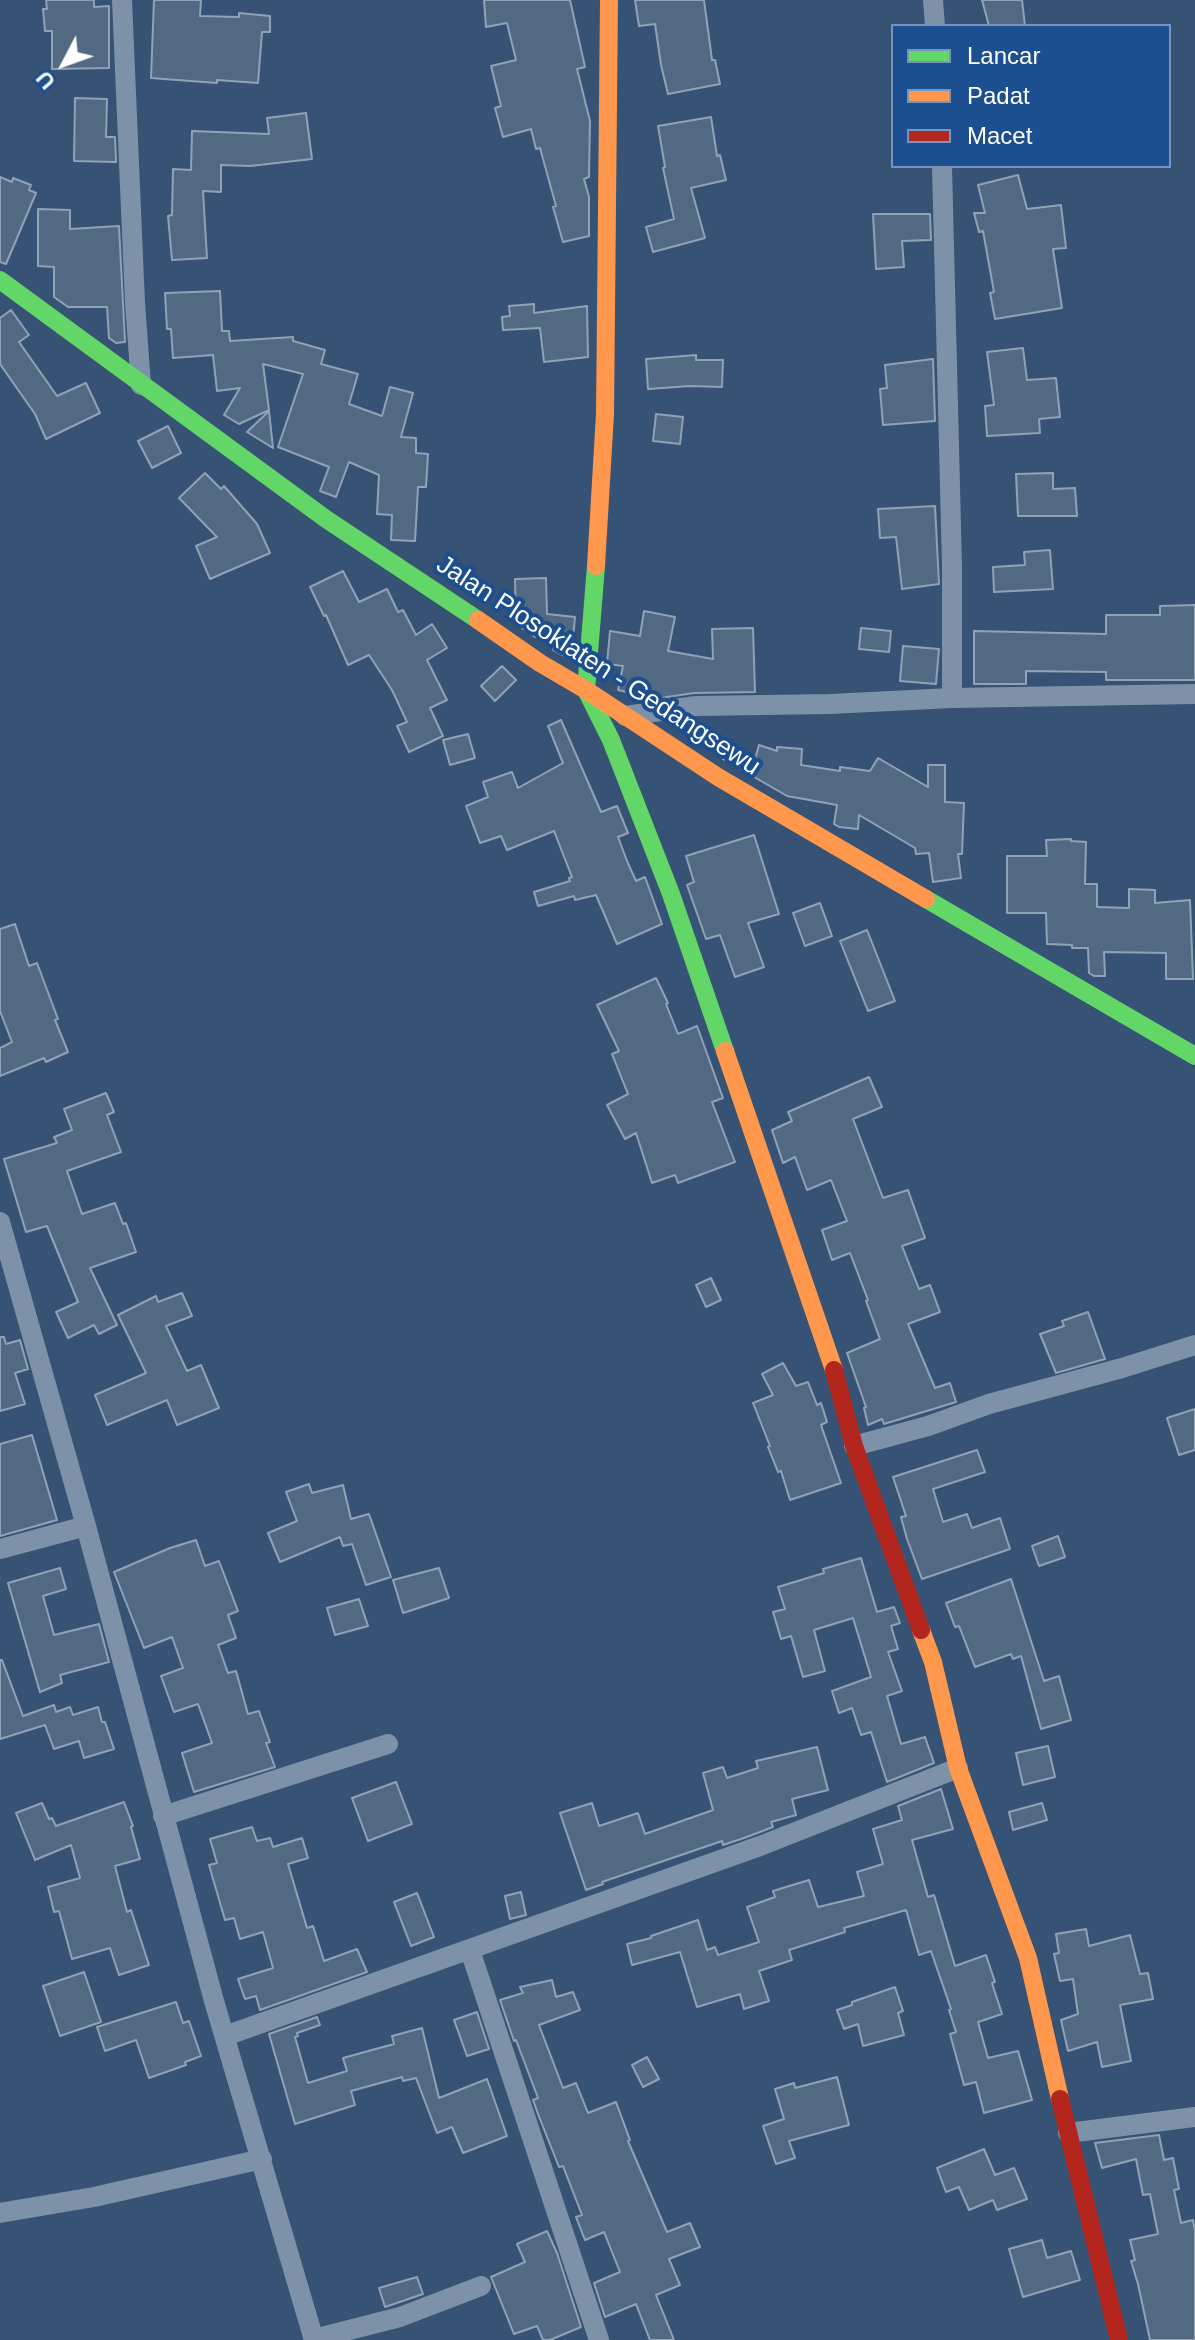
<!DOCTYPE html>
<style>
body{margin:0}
#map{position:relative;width:1195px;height:2340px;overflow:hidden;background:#365274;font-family:Helvetica,sans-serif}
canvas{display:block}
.legend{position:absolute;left:891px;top:24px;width:280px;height:144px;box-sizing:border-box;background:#1b4f8f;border:2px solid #7695bc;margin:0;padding:10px 14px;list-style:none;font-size:24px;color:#fff}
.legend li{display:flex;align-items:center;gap:16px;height:40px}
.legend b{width:40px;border:2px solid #7695bc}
.north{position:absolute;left:24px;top:24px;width:80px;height:80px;-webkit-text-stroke:6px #1b4f8f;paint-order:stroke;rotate:229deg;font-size:22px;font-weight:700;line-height:32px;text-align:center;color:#fff}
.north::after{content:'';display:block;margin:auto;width:28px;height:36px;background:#fff;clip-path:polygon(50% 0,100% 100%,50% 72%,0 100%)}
</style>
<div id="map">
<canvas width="1195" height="2340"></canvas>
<ul class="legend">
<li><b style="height:10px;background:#63d668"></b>Lancar</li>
<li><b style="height:10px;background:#ff974d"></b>Padat</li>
<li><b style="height:10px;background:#b3261e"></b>Macet</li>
</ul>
<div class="north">U</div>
</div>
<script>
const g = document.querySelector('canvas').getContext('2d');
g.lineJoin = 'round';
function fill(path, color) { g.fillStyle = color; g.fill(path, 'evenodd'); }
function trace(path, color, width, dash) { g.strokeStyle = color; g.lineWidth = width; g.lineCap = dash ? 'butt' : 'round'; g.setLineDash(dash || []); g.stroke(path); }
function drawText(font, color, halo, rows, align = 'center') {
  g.font = font + ' Helvetica,sans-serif'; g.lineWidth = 8; g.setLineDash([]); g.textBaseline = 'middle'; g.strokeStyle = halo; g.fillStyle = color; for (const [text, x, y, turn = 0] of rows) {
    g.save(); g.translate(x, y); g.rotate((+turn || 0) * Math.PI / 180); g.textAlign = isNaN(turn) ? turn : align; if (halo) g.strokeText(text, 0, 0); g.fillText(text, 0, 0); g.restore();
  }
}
const building = new Path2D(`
 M46,0H94V7L109,6V68L52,69V31H45L43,9H47Z
 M154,0H201L200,16L239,17V13L270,16V32H262L258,83L217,80V83L151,78Z
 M484,0H570L585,67L577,69L590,121L589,177L584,179L589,197V236L563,242L553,207L556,206L540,148L536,149L531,129L503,137L495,108L501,106L491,66L516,60L507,23L486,27Z
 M635,0H704L712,60H715L720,84L668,94L661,65L655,24L639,26Z
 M982,0H1022L1025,26H989Z
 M75,98L107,99L106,137H115L116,162L74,161Z
 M306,113L312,159L250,166L221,165V192L203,191L207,258L172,260L168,216L172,215L173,169L191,170L192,131L269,134L267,118Z
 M711,117L717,156L720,155L726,180L691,188L705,238L653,252L646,227L674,219L663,168L665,167L658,126Z
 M1018,175L1027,209L1061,205L1066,248L1053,249L1062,308L995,319L990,293L994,292L983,231L979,232L974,213H985L978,185Z
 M0,177L12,182L13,178L31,185L29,190L36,193L6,264L0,262Z
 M38,209L70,210V229L119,226L125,342L116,343L109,338L107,307H68L54,297V267L38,266Z
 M873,214H930L931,240L902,241L904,267L876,269Z
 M220,291L222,331H229L230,341L293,337V341L325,350L321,364L358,374L349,404L382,416L390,387L413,393L401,437L416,438V453L428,454L426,487H418L415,541L391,540L392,515L377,514L379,475L349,462L336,497L320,491L329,467L278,447L303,374L263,364L269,410L239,424L224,415L240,388L217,391L213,355L173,358L171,329H167L165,293Z
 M534,304V313L587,306L588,357L544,362L540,328L503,330L502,317L510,316L509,306Z
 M11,310L29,335L19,342L57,396L86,383L100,413L46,439L35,414L0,364V318Z
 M1023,348L1027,380L1056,378L1060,417L1039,419L1040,433L987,436L985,406L994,405L987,352Z
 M696,355V360H723L722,387L690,386L648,389L646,359Z
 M933,359L935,421L883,425L880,389L887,388L885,365Z
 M269,411L273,448L247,432Z
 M656,414L683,417L680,444L653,441Z
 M168,426L181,453L152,468L138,441Z
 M205,473L221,489L224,486L257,524L270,553L210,579L196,546L217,537L179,498Z
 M1053,473V489L1075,488L1077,516H1018L1016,474Z
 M935,506L939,584L902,589L896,537L880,538L878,509Z
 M1050,550L1053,589L994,592L993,567L1025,565L1024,552Z
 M343,571L359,602L387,589L398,612L403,610L416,635L432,624L447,648L427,660L447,700L430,708L443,736L409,752L397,726L407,722L392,690L369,655L348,665L326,615L324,616L310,587Z
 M546,578L547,614L575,617L571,660L553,650V641H541L516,624L515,579Z
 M1195,605V680H1106V672L1026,671V684H974V631L1106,634V615H1160V606Z
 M644,611L675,617L668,651L713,659L712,629L753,628L755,692L694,693L647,700V697L618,690L623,666L607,664L610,631L640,636Z
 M861,628L891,631L889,652L859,649Z
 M903,646L939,649L936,684L900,681Z
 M502,666L516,680L495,701L481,686Z
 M561,720L601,812L617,806L628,833L618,837L627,861L636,881L645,877L662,924L617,944L596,895L575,900L574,896L538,906L534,892L570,881L569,878L572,877L554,831L507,850L501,836L480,843L466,806L488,797L483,782L512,772L518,788L563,763L548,726Z
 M468,734L475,758L450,765L443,740Z
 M759,745L777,751V747L802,749L801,765L840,771V767L870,771L878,758L928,787V765H945V802L964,803L962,854H958L961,878L933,882L929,853L916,854L915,848L859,815L858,829L839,827L834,824L837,805L787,796L723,759L726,749L755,759Z
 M754,835L779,914L748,923L764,967L735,977L720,935L706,939L687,885L694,882L686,856Z
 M1071,839V841L1086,842L1085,884H1097V907L1129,908V889L1155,890V903L1190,900L1193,979H1166V953L1104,952L1105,976H1094L1089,973L1088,948H1072V945L1047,944L1046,913H1007V856H1047L1046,840Z
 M820,903L832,936L805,946L793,913Z
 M15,924L29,966L37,963L58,1019L55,1020L68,1052L46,1062L44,1058L0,1076V1048L12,1042L0,1011V929Z
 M867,930L895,1001L868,1011L840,941Z
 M656,978L668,1003L666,1004L678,1034L697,1026L723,1098L712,1102L735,1162L678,1183L675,1175L652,1183L636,1133L625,1139L607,1105L628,1094L612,1054L619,1051L597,1005Z
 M869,1077L882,1107L853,1119L883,1198L908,1190L925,1238L902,1246L919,1289L930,1285L940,1312L908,1324L935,1388L950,1383L956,1402L884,1424L882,1419L868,1425L864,1408L866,1407L847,1353L880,1339L866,1301L868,1300L850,1253L832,1260L822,1230L847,1221L831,1180L807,1190L795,1157L783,1163L772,1130L792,1121L788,1112Z
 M106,1093L114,1112L107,1115L121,1152L67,1171L82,1214L115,1203L123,1224L126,1223L136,1252L90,1268L117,1325L99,1334L94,1325L68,1338L56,1312L78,1302L47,1226L26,1232L4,1159L57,1143L54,1137L72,1130L64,1109Z
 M711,1278L721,1300L706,1307L696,1285Z
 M182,1293L192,1316L166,1326L187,1371L201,1365L219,1408L177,1425L167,1400L107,1425L95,1395L146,1373L118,1315L156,1296L158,1302Z
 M1088,1312L1105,1359L1056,1373L1040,1334L1064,1326L1062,1321Z
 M0,1337H4L6,1344L20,1340L28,1369L15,1373L25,1404L0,1411Z
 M783,1363L796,1386L808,1382L817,1405L821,1403L827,1422L821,1425L841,1483L790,1500L781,1471L778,1472L768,1447L770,1446L753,1403L773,1395L762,1374Z
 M1195,1409V1450L1179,1455L1167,1418Z
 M32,1435L57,1520L0,1536V1444Z
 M977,1450L985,1472L933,1489L943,1522L967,1514L972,1528L1000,1518L1010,1549L922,1579L907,1539L901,1517L906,1516L893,1477Z
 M309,1484L312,1493L343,1485L351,1519L369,1514L391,1577L366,1585L352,1544L343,1546L340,1537L280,1562L268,1533L297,1521L286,1492Z
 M1058,1536L1065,1557L1039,1566L1032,1546Z
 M196,1540L205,1566L219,1561L238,1611L228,1615L236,1638L218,1645L228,1673L236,1671L248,1714L259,1711L270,1742L266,1743L275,1767L194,1792L182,1753L212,1743L198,1704L174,1712L161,1676L183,1668L172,1637L144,1648L114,1572L170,1548Z
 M861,1558L877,1612L894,1607L900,1623L891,1626L898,1649L888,1652L902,1691L887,1696L901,1744L925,1737L934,1763L887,1782L871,1732L861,1735L852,1708L839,1713L832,1691L871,1677L853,1618L814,1630L825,1671L803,1677L791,1636L781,1639L773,1612L785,1609L778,1587L824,1573L823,1569Z
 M60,1568L66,1589L43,1596L54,1635L99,1624L109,1662L60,1675L62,1683L40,1692L8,1583Z
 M439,1568L449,1598L403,1613L393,1580Z
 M1011,1579L1044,1681L1059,1676L1071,1720L1041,1729L1021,1656L1013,1659L1011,1654L975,1667L959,1626L955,1627L946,1603Z
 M359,1599L368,1626L335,1635L327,1608Z
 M0,1660H2L23,1716L54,1705L56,1712L70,1707L73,1715L98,1707L102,1722H105L114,1749L84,1758L79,1741L54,1749L45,1725L0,1739Z
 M1048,1746L1055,1777L1023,1785L1016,1753Z
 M817,1747L828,1790L792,1799L796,1815L771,1822L773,1827L744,1838L723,1845L722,1841L602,1882L603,1884L586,1890L560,1813L592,1803L599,1826L638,1813L645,1834L713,1810L703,1773L723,1767L727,1778L758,1768L756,1761Z
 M396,1782L412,1824L368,1841L352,1798Z
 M941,1789L953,1829L912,1840L928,1897L934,1895L955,1966L986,1955L995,1982L992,1983L1002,2014L978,2022L988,2058L1018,2051L1032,2100L984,2113L976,2082L964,2085L950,2034L956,2032L949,2010L951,2009L931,1951L919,1955L906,1910L844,1928L845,1932L789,1950L792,1960L759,1971L769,2001L744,2009L740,1994L697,2007L680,1952L632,1965L627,1944L651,1938V1936L698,1920L707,1950L715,1947L718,1955L759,1942L747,1907L775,1897L773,1891L809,1880L818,1907L864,1896L857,1872L883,1864L873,1829L902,1820L898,1806Z
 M124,1802L133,1826L131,1827L140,1859L115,1866L127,1912L131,1910L149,1965L119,1975L110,1948L72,1959L59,1911L54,1912L48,1887L80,1878L71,1845L35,1860L16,1813L42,1803L49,1819L52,1818L56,1826Z
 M1042,1803L1047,1820L1013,1830L1009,1812Z
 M252,1827L257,1841L270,1838L273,1847L302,1838L308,1858L288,1864L307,1928L313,1926L324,1961L357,1949L367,1972L260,2010L256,1996L245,1999L238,1979L273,1968L263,1932L240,1939L234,1918L225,1920L209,1865L217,1863L210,1839Z
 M521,1892L526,1915L510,1919L505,1896Z
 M417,1893L434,1937L411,1946L394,1902Z
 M1086,1929L1089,1946L1130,1935L1140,1974L1148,1973L1153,1999L1120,2005L1131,2061L1102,2067L1097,2042L1068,2051L1061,2020L1078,2014L1073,1979L1060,1981L1054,1954L1059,1953L1056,1934Z
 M84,1972L101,2022L60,2036L43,1986Z
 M552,1980L556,1997L573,1992L580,2010L539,2025L563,2088L576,2083L588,2113L616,2102L630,2140L628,2141L667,2232L690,2223L700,2247L669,2259L680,2285L656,2295L674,2340H650L636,2304L605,2317L594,2283L620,2272L604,2232L585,2240L576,2217L582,2215L563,2166L559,2167L538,2114L533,2100L538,2098L516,2040L514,2041L500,2000L523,1993L520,1987Z
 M895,1987L903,2011L898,2013L904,2035L863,2046L858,2024L844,2029L837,2010L852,2005V2002Z
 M176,2002L183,2023L189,2021L201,2056L185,2062L186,2065L149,2078L136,2040L105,2051L97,2027Z
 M477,2012L489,2049L467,2056L454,2020Z
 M317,2017L320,2025L297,2033L298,2036L295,2037L308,2083L347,2071L343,2058L394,2044L392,2036L422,2028L439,2098L487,2079L507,2136L463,2153L452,2127L437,2133L416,2078L403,2081L402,2077L351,2091L355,2105L295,2124L269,2034Z
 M647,2057L659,2079L643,2087L632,2065Z
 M837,2077L849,2125L789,2141L795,2158L776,2164L763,2126L784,2119L775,2089L794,2083L795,2088Z
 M1159,2135L1164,2160L1173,2158L1179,2189L1174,2190L1181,2223L1193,2220L1195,2231V2340H1150L1138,2284L1131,2261L1135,2260L1130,2240L1158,2234L1150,2194L1143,2195L1136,2159L1102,2168L1095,2143Z
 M984,2149L995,2175L1014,2168L1027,2199L997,2210L993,2200L969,2210L959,2187L946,2192L937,2168Z
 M547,2231L557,2253L581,2327L550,2340H543L537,2326L514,2334L491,2277L525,2262L517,2244Z
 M1042,2240L1047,2258L1071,2251L1080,2280L1023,2297L1009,2249Z
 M417,2277L423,2294L385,2307L379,2288Z`);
const street = new Path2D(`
 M122,0L135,303L141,385
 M933,0L935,26
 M942,166L952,567V698
 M625,716L696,706L830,704L952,698L1195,694
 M0,1222L86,1526L214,2001L314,2340
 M854,1446L928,1426L989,1404L1122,1368L1195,1345
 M0,1549L86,1526
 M163,1816L388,1744
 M470,1950L599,2340
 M225,2036L760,1846L958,1768
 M1068,2133L1195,2117
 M0,2213L94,2197L262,2159
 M314,2339L400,2317L481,2286`);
const fast = new Path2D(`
 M0,280L326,519L478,620
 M596,566L586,690L611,740L671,894L725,1051
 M926,899L1195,1056`);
const slow = new Path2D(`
 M596,566L605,414L609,0
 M478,620L540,663L586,690L718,777L926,899
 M725,1051L834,1370
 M921,1630L933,1662L958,1768L1028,1958L1060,2099`);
const jam = new Path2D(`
 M834,1370L854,1446L921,1630
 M1060,2099L1119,2340`);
const streetNames = [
 ["Jalan Plosoklaten - Gedangsewu",598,666,33]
];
fill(building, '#526984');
trace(building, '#92a2b6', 2);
trace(street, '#7d92a8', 20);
trace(fast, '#63d668', 18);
trace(slow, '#ff974d', 18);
trace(jam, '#b3261e', 18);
drawText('26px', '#fff', '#1b4f8f', streetNames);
</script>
